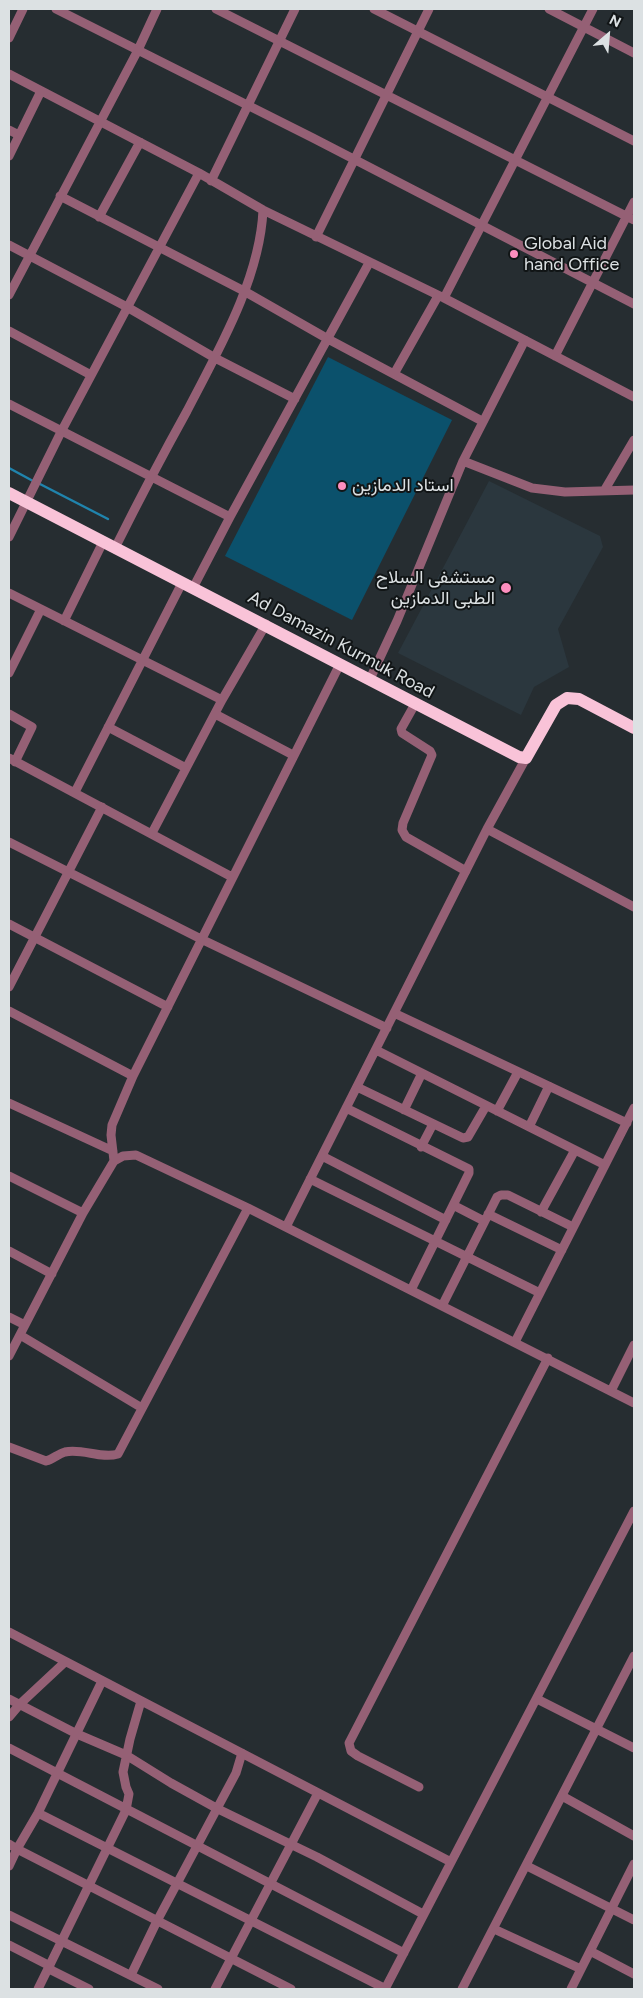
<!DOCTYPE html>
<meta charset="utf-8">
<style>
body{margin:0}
#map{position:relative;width:643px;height:1998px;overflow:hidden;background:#262d31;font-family:Figtree,sans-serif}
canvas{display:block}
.frame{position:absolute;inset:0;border:10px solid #dce1e3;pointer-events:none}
.north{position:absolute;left:583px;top:10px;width:50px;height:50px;-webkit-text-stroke:4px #111516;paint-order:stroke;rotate:27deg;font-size:14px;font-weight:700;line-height:20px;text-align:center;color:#dce1e3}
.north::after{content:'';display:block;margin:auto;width:18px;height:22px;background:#dce1e3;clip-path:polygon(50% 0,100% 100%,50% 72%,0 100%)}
</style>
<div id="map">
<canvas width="643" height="1998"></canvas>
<div class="frame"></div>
<div class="north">N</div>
</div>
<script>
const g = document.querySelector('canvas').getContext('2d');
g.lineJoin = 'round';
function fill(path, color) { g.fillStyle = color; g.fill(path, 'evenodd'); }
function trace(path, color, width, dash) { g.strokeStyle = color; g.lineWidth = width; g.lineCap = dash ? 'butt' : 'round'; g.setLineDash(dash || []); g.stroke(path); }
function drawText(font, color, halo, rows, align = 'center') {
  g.font = font + ' Figtree,Vazirmatn,sans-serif'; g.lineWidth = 4; g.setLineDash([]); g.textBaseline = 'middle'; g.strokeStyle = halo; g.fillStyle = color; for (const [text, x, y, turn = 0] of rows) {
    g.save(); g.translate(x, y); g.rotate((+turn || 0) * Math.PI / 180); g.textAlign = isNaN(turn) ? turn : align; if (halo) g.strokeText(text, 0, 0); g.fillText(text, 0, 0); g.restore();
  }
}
const built = new Path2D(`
 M489,481L600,536L603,547L558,629L569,667L534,687L521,715L398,653Z`);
const green = new Path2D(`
 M328,357L452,420L352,620L225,556Z`);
const stream = new Path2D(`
 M9,468L33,481
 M38,483L108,519`);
const minor = new Path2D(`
 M56,9L313,138L634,304
 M216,9L634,220
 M374,9L634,141
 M549,9L634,53
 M9,38L23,9
 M9,74L199,173L263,210L444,298L634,397
 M9,130L19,135
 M9,156L41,91
 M211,181L295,9
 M60,196L244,291L328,339L482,421
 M99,217L140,142
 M316,237L429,9
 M9,245L127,307L215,358L295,399
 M9,295L138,50L157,9
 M444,298L593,9
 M9,331L91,375
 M555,356L634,202
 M394,374L438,296
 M9,404L230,517
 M463,461L532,488L565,492L634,490
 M604,491L634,440
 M9,537L61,432L199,173
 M115,548C138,502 162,456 187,411C218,351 260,279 263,210
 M193,588L230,517L369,263
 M9,593L222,700
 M64,621L103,542
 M9,673L41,609
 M370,679L397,621L463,461L525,340
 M415,704L401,729L402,733L430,751L432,755L403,823L402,830L406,837L466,871
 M9,714L32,727L15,762
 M215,714L293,755
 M108,727L186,768
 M9,758L232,877
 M75,792L182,583
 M487,829L634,907
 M152,833L222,700L266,624
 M9,842L201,939L387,1028
 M9,924L168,1007
 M9,987L102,807
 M9,1011L133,1076
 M394,1013L627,1123
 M376,1050L605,1165
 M357,1087L463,1138L468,1137L486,1106
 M9,1103L113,1151
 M346,1108L469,1169V1173L411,1290
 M404,1110L422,1073
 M497,1111L518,1072
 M529,1127L549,1086
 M421,1147L433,1124
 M322,1156L446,1220
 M114,1161L111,1135L112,1125L133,1076L340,664
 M9,1176L83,1213
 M310,1179L540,1293
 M453,1205L484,1221
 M541,1212L575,1150
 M488,1214L562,1250
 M286,1227L487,829L526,758
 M9,1251L52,1274
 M442,1306L497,1197L501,1195H508L573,1227
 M9,1317L25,1325L9,1356
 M25,1325L83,1213L114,1161L123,1156L136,1155L248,1208L634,1403
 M20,1335L142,1408
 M515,1342L634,1108
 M611,1391L634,1345
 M9,1447L46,1461C53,1459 58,1454 65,1452C82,1448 101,1459 118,1454L248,1208
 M9,1632L451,1862
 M102,1681L38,1813L17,1849L291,1989
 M9,1699L77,1734L126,1755L171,1783L218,1809L317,1857L423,1914
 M537,1699L634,1748
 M9,1717L20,1704L65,1662
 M9,1748L404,1953
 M419,1787L358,1756L351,1751L349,1743L548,1358
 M562,1796L634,1836
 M38,1813L386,1989
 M9,1844L17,1849L9,1866
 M527,1866L634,1920
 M9,1915L158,1989
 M494,1929L581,1969
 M9,1945L50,1966
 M590,1951L634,1974
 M49,1969L89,1989
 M131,1975L157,1921L236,1773L242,1753
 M38,1989L126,1810L129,1794L126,1787L123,1772L130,1739L141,1701
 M215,1989L318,1793
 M385,1989L634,1511
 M462,1989L634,1656
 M571,1989L634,1864`);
const highway = new Path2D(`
 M9,493L519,757L526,758L556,705L567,698L579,699L634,728`);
const markers = [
 [514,254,5,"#fd8ebe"],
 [342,486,5,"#fd8ebe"],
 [506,588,6,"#fd8ebe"]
];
const poiNames = [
 ["Global Aid",524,244],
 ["hand Office",524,265],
 ["استاد الدمازين",352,486],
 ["مستشفى السلاح",495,578,"right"],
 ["الطبى الدمازين",495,599,"right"]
];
const streetNames = [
 ["Ad Damazin Kurmuk Road",341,645,28]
];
fill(built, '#2b373e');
fill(green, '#0b516c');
trace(stream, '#2084ad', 2.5);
trace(minor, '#956075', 9);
trace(highway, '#f9c3d8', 12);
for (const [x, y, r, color] of markers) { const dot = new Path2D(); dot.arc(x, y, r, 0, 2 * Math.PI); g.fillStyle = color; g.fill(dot); trace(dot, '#111516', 2); }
drawText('18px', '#dce1e3', '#111516', poiNames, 'left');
drawText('18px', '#dce1e3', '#111516', streetNames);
</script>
